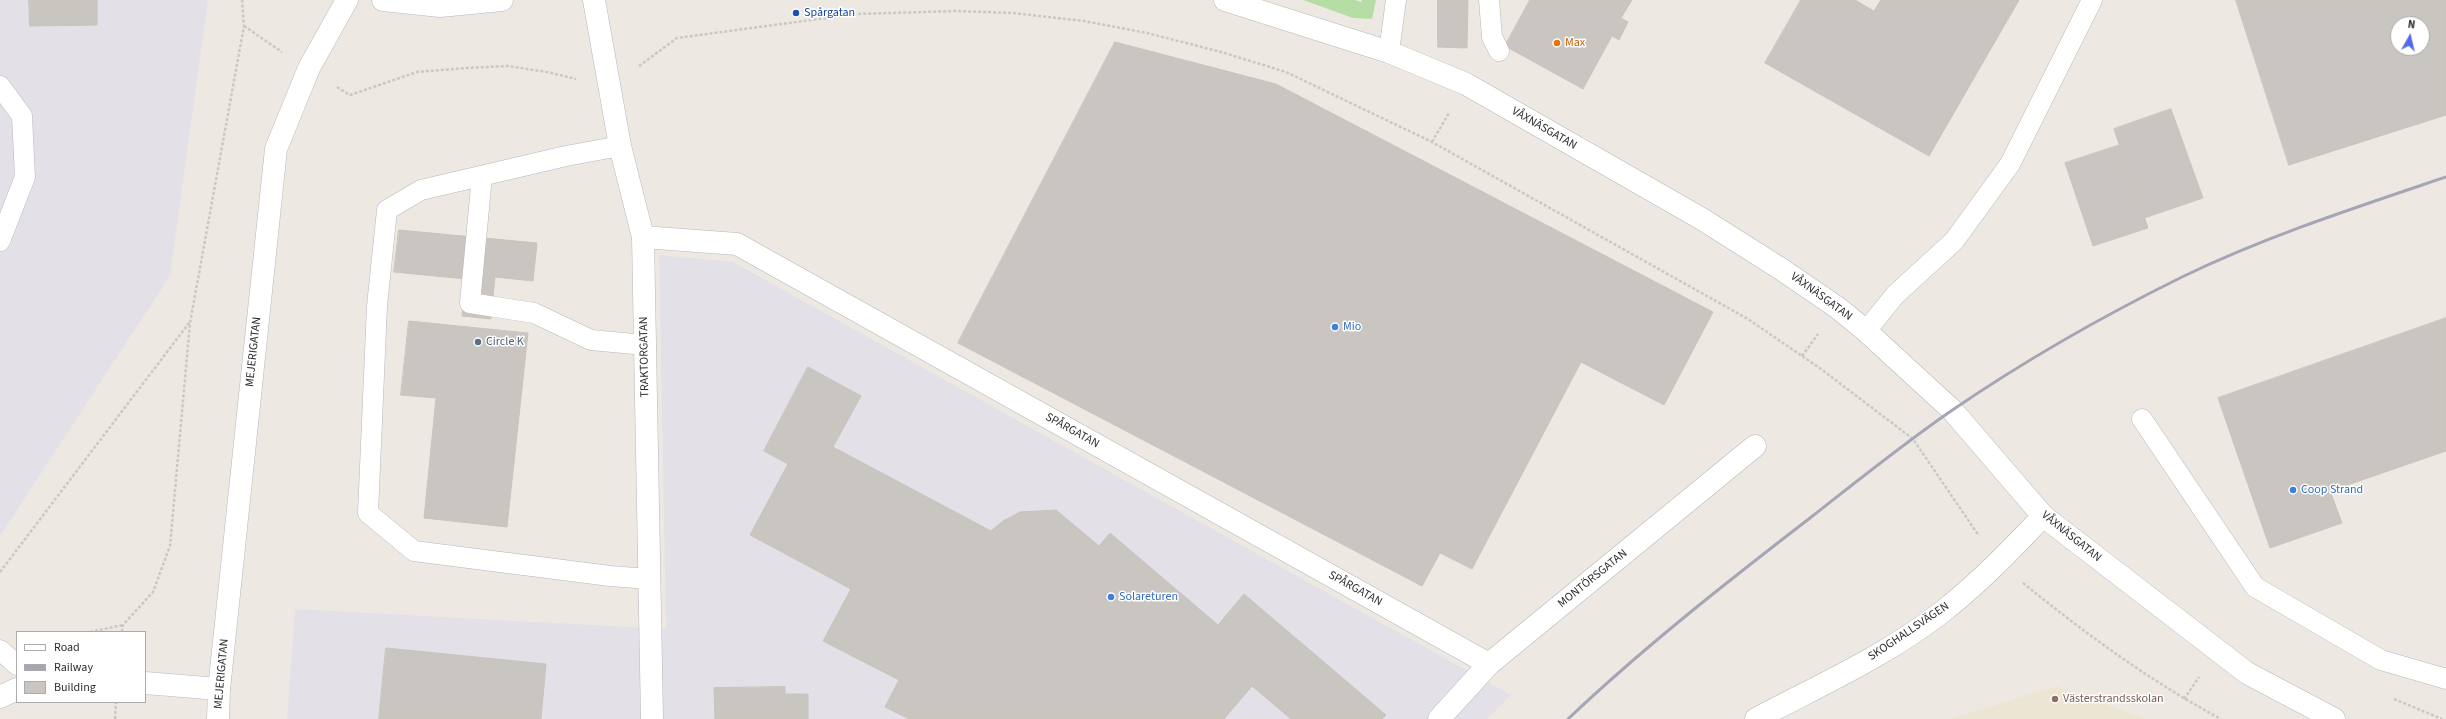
<!DOCTYPE html>
<meta charset="utf-8">
<style>
body{margin:0}
#map{position:relative;width:2446px;height:719px;overflow:hidden;background:#ede9e2;font-family:"Source Sans 3",sans-serif}
canvas{display:block}
.legend{position:absolute;left:16px;top:631px;width:130px;height:72px;box-sizing:border-box;background:#fff;border:1px solid #ababab;margin:0;padding:5px 7px;list-style:none;font-size:12px;color:#2d2d2d}
.legend li{display:flex;align-items:center;gap:8px;height:20px}
.legend b{width:20px;border:1px solid #ababab}
.north{position:absolute;left:2390px;top:16px;width:40px;height:40px;box-sizing:border-box;background:#fff;border:1px solid #ababab;border-radius:50%;rotate:8deg;font-size:11px;font-weight:700;line-height:16px;text-align:center;color:#2d2d2d}
.north::after{content:'';display:block;margin:auto;width:14px;height:18px;background:#536ae9;clip-path:polygon(50% 0,100% 100%,50% 72%,0 100%)}
</style>
<div id="map">
<canvas width="2446" height="719"></canvas>
<ul class="legend">
<li><b style="height:5px;background:#fff"></b>Road</li>
<li><b style="height:5px;background:#a4a6b5"></b>Railway</li>
<li><b style="height:11px;background:#c9c5c0"></b>Building</li>
</ul>
<div class="north">N</div>
</div>
<script>
const g = document.querySelector('canvas').getContext('2d');
g.lineJoin = 'round';
function fill(path, color) { g.fillStyle = color; g.fill(path, 'evenodd'); }
function trace(path, color, width, dash) { g.strokeStyle = color; g.lineWidth = width; g.lineCap = dash ? 'butt' : 'round'; g.setLineDash(dash || []); g.stroke(path); }
function drawText(font, color, halo, rows, align = 'center') {
  g.font = font + ' "Source Sans 3",sans-serif'; g.lineWidth = 3; g.setLineDash([]); g.textBaseline = 'middle'; g.strokeStyle = halo; g.fillStyle = color; for (const [text, x, y, turn = 0] of rows) {
    g.save(); g.translate(x, y); g.rotate((+turn || 0) * Math.PI / 180); g.textAlign = isNaN(turn) ? turn : align; if (halo) g.strokeText(text, 0, 0); g.fillText(text, 0, 0); g.restore();
  }
}
const industrial = new Path2D(`
 M0,0H208L170,276L0,536Z
 M659,255L733,262L1511,695L1487,719H287L295,609L666,629Z`);
const education = new Path2D(`
 M2057,686L2146,719H1951Z`);
const green = new Path2D(`
 M1303,0H1355L1361,2L1362,0H1376L1372,19L1353,18Z`);
const building = new Path2D(`
 M29,0H97V25L30,26Z
 M1438,0H1468L1467,48L1438,47Z
 M1530,0H1632L1621,18L1628,22L1619,40L1612,36L1583,89L1505,46Z
 M1801,0H1855L1874,11L1881,0H2019L1929,156L1765,63Z
 M2236,0H2446V115L2289,165ZM2398,24H2422V48H2398Z
 M1115,42L1276,84L1713,312L1664,405L1581,362L1472,569L1440,553L1422,586L958,343Z
 M2171,109L2203,198L2144,218L2114,129Z
 M2120,145L2148,228L2093,246L2065,163Z
 M399,230L537,243L533,281L495,277L491,319L462,316L466,279L394,272Z
 M2446,318V451L2330,491L2342,523L2270,548L2218,398Z
 M409,321L528,333L507,527L424,518L436,398L401,395Z
 M808,367L861,396L833,447L991,531L1003,521L1020,512L1056,510L1099,546L1110,533L1218,625L1244,594L1386,715L1382,719H1291L1252,686L1224,719H909L885,707L899,680L823,641L851,589L750,535L788,464L764,451Z
 M386,648L546,664L541,719H379Z
 M785,687V694H808V719H715L714,688Z`);
const path = new Path2D(`
 M244,26L282,52
 M639,66L677,38L856,14L957,11L1013,13L1084,21L1147,33L1221,52L1286,72L1432,142L1748,319L1821,369L1913,439L1979,536
 M337,87L350,95L417,72L467,68L508,66L547,72L576,79
 M1432,142L1449,113
 M1802,356L1818,334
 M0,572L189,323
 M2023,583C2086,634 2150,681 2221,719
 M90,632L123,625
 M122,632L123,625L153,592L170,546L190,323L244,26L242,0
 M2184,699L2199,677
 M2394,699L2442,719
 M115,719L116,702`);
const service = new Path2D(`
 M1489,0L1492,37L1499,51
 M1389,52L1396,0
 M0,86L22,116L25,177L0,241
 M620,146L566,156L421,190L387,210L377,306L368,513L414,551L610,576L649,579
 M482,176L470,303L534,313L591,340L645,345
 M1866,331L1895,295L1954,241L2010,164L2092,0
 M2142,419L2255,587L2381,660L2446,679
 M0,650L17,665`);
const minor = new Path2D(`
 M594,0L620,146L643,237L652,719
 M643,237L737,244L1489,664
 M145,683L219,689
 M0,697L17,689
 M1439,719L1489,664L1755,446`);
const tertiary = new Path2D(`
 M383,0L440,6L502,0
 M1225,0L1389,52L1466,84L1702,219L1781,269L1838,308L1866,331L1952,410L2043,516L2247,673L2334,719
 M218,719L219,689L276,149L309,68L347,0`);
const secondary = new Path2D(`
 M1756,719C1818,686 1886,656 1942,612C1979,583 2011,550 2043,516`);
const rail = new Path2D(`
 M1568,719C1644,647 1727,582 1810,518C1856,482 1903,444 1951,411C2024,361 2103,316 2182,277C2267,236 2357,207 2446,177`);
const markers = [
 [796,13,4,"#1a4fb4"],
 [1557,43,4,"#e8710a"],
 [1335,327,4,"#3f7fe0"],
 [478,342,4,"#5c6f8a"],
 [2293,490,4,"#3f7fe0"],
 [1111,597,4,"#3f7fe0"],
 [2055,699,4,"#8d6e63"]
];
const transitNames = [
 ["Spårgatan",804,13]
];
const foodNames = [
 ["Max",1565,43]
];
const streetNames = [
 ["VÅXNÄSGATAN",1544,129,30],
 ["VÅXNÄSGATAN",1821,297,36],
 ["MEJERIGATAN",254,352,-84],
 ["TRAKTORGATAN",645,357,-91],
 ["SPÅRGATAN",1072,431,29],
 ["VÅXNÄSGATAN",2071,537,39],
 ["MONTÖRSGATAN",1593,579,-39],
 ["SPÅRGATAN",1355,589,29],
 ["SKOGHALLSVÄGEN",1909,632,-34],
 ["MEJERIGATAN",222,674,-85]
];
const shopNames = [
 ["Mio",1343,327],
 ["Coop Strand",2301,490],
 ["Solareturen",1119,597]
];
const serviceNames = [
 ["Circle K",486,342]
];
const educationNames = [
 ["Västerstrandsskolan",2063,699]
];
fill(industrial, '#e3e1e7');
fill(education, '#ede5d3');
fill(green, '#b6dea4');
fill(building, '#c9c5c0');
trace(building, '#c9c4bb', 1);
trace(service, '#b5b7bf', 21);
trace(minor, '#b5b7bf', 23);
trace(tertiary, '#b5b7bf', 23);
trace(secondary, '#b5b7bf', 23);
trace(path, '#c8c8c8', 2.5, [3, 2]);
trace(service, '#fff', 20);
trace(minor, '#fff', 22);
trace(tertiary, '#fff', 22);
trace(secondary, '#fff', 22);
trace(rail, '#a4a6b5', 3);
for (const [x, y, r, color] of markers) { const dot = new Path2D(); dot.arc(x, y, r, 0, 2 * Math.PI); g.fillStyle = color; g.fill(dot); trace(dot, '#fff', 1.5); }
drawText('12px', '#164399', '#fff', transitNames, 'left');
drawText('12px', '#c56008', '#fff', foodNames, 'left');
drawText('12px', '#2d2d2d', '#fff', streetNames);
drawText('12px', '#366cbe', '#fff', shopNames, 'left');
drawText('12px', '#4e5e75', '#fff', serviceNames, 'left');
drawText('12px', '#785e54', '#fff', educationNames, 'left');
</script>
